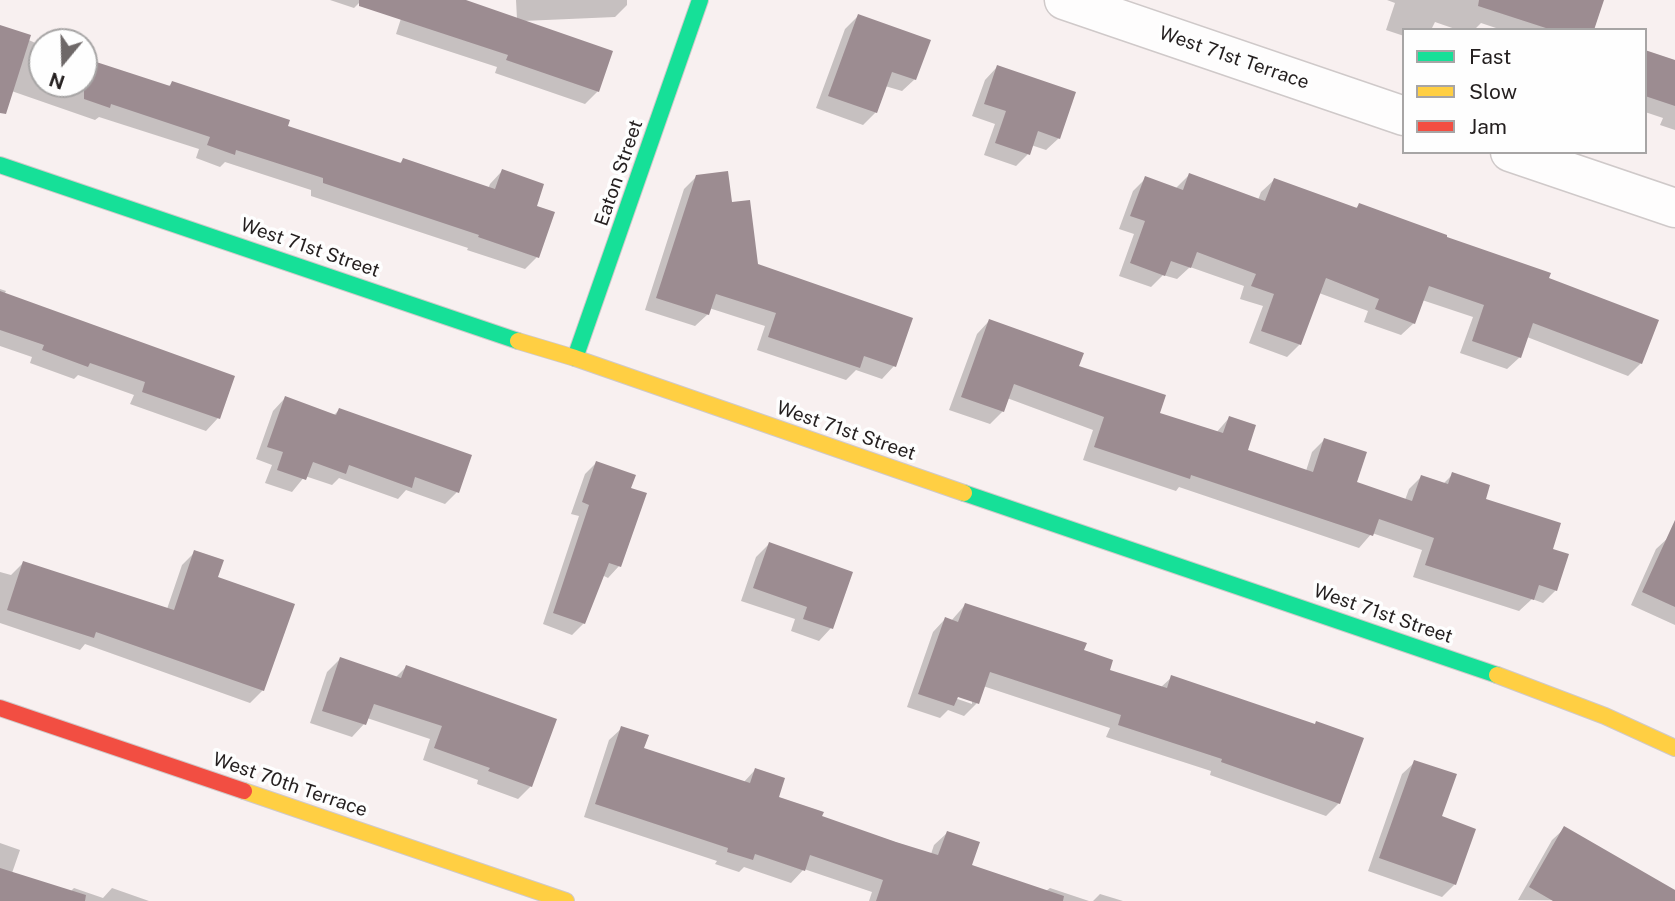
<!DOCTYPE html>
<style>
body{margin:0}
#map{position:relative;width:1675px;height:901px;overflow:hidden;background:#f8f0f0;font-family:"Public Sans",sans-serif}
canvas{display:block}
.legend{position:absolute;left:1402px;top:28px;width:245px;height:126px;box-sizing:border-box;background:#fefefe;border:2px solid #a7a5a5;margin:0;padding:9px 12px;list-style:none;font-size:21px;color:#241f1f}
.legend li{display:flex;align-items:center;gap:14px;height:35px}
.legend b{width:35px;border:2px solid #a7a5a5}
.north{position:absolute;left:28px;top:28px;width:70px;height:70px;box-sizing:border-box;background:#fefefe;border:2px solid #a7a5a5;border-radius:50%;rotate:199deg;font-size:19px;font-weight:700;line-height:28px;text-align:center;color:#241f1f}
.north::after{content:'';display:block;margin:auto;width:24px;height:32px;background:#6e6868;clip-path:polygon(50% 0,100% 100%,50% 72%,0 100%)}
</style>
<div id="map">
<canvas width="1675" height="901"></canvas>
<ul class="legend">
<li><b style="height:9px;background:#16e098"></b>Fast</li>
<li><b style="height:9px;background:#ffcf43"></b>Slow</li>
<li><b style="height:9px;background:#f24e42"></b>Jam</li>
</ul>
<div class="north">N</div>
</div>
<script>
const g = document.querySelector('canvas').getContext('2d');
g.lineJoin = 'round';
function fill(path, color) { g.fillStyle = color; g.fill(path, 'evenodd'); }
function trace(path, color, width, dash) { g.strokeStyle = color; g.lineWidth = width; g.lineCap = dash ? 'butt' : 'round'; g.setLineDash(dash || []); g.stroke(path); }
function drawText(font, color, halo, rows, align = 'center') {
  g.font = font + ' "Public Sans",sans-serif'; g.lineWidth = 7; g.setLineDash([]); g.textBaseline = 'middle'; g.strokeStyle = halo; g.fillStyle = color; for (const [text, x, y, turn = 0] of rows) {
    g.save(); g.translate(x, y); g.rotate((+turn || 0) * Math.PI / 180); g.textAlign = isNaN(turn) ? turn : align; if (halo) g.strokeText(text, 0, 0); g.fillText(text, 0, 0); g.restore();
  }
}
const shadow = new Path2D(`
 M330,0H362L354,8Z
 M411,0H461L517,19L516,0H627V5L615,17L523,21L598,91L585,104L495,73L497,67L396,34L405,6Z
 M1387,0H1602L1592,30H1502L1481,23L1474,30H1458L1435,22L1431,30H1404V36L1386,30L1395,3Z
 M858,16L915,79L902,91L885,86L876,112L863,125L816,108L845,29Z
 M0,27L42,46V84H84V60L168,87L172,83L286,127L399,164L403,160L488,189L490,184L502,171L535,208L537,257L525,269L467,250L468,248L311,196V190L225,162L220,167L196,158L199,149L99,117L95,120L0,87Z
 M1645,52L1675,62V130L1660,125L1663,118L1645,112Z
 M997,67L1059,138L1046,150L1031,145L1028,154L1016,166L984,155L995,124L972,116L985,80Z
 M1189,175L1258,200L1261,192L1274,180L1355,209L1359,205L1547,279L1641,363L1628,376L1527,337L1520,357L1507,369L1460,353L1473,317L1422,300L1414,323L1401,335L1364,322L1368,311L1319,293L1300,344L1287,357L1249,343L1263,306L1240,299L1244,286L1190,267L1177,279L1163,275L1151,287L1119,276L1134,234L1119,229L1133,191L1146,178L1176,188Z
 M697,176L730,204L756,266L894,366L882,379L856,370L846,380L757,350L765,326L709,308L708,314L695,326L645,310L684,189Z
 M0,289L6,291L4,295L218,418L206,431L130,404L134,395L78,375L74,379L30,363L32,357L0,346Z
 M989,321L1077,367L1158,414L1216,433L1229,418L1246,451L1306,471L1312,452L1325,439L1355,483L1405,500L1409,489L1421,477L1443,484L1453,474L1484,500L1550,550L1556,590L1543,603L1532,599L1519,611L1413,577L1422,550L1372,533L1359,548L1179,487L1176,491L1083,460L1093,430L1007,398L1003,411L990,424L949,410L977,334Z
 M285,398L333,416L339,410L457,492L445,504L406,490L398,499L339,478L332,485L305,476L292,492L265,483L272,465L256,459L273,411Z
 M596,463L629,489L619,566L608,578L602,575L584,623L572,635L543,624L579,516L571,514L585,474Z
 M1669,537L1675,540V625L1631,605L1656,549Z
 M769,544L831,628L819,641L791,631L795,619L741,601L756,557Z
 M195,552L215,578L263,690L250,703L85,644L80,650L0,623V572L11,575L23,563L167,609L182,565Z
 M965,605L1082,651L1108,671L1160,688L1172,677L1314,726L1339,803L1326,816L1210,775L1211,771L1106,737L1110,728L983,686L977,703L964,716L948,710L940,718L907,707L933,632L945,619L951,621ZM950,692L972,700V704L949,696Z
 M340,659L395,678L406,667L531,786L518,799L477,784L478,780L423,760L430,739L367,718L364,724L352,737L310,723L327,672Z
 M622,728L642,749L743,783L755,770L776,798L820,817L931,854L934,845L947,833L970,866L1046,891L1050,888L1089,901H869L872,892L804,869L791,883L744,867L739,872L715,864L717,861L584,817L609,740Z
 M1415,762L1440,817L1455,884L1442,897L1368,871L1402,774Z
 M1565,828L1668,901L1518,900L1552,840Z
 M0,843L20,850L12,873L70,892L74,888L103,898L112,888L149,901H0Z
 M1100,894L1123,901H1093Z`);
const building = new Path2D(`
 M359,0H466L613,51L599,92L506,60L508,55L359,6Z
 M1479,0H1604L1594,30H1552L1478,6Z
 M858,14L931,40L916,80L892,72L877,113L828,96Z
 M0,25L31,35L6,114L0,113Z
 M1645,50L1675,60V106L1645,96Z
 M84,58L170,86L172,81L290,120L288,126L401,163L403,158L495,189L502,169L544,184L537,206L555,212L539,258L478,237L479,235L323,183V178L236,150L235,155L207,145L210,137L111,104L110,108L84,99Z
 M997,65L1076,92L1060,139L1038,131L1030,155L995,143L1006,111L984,104Z
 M728,171L732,202L750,200L758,264L913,318L896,367L864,356L860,368L768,337L776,313L716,294L709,315L656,298L696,175Z
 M1189,173L1265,201L1274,178L1357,208L1359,203L1447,235V237L1551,273L1549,278L1659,320L1642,364L1533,323L1521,358L1472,341L1484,305L1429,286L1415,324L1375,309L1379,299L1326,278L1301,345L1261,331L1274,294L1251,286L1256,274L1197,252L1191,268L1171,261L1165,276L1130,263L1145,221L1130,216L1145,176L1183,190Z
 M0,291L235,376L220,419L142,392L145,382L90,363L88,367L42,350L44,345L0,330Z
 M989,319L1084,353L1079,366L1166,395L1160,413L1223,433L1229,416L1256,425L1248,450L1313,472L1324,438L1367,452L1357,482L1412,501L1421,475L1448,484L1452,472L1490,485L1486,499L1561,523L1553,549L1569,554L1557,591L1539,585L1534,600L1425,565L1434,538L1379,519L1373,536L1191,475L1190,479L1094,447L1104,417L1014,384L1004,412L961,397Z
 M285,396L336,415L339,408L472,455L459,493L415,477L412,488L349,465L346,474L313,462L306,480L277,470L283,452L267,447Z
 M596,461L636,475L631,488L647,493L621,567L609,563L585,624L553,613L589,505L582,502Z
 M1675,520V607L1642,592Z
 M769,542L853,572L833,629L803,619L807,607L753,588Z
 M194,550L224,560L218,577L295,604L264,691L96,632L94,638L7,610L23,561L174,610Z
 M965,603L1087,643L1084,650L1113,660L1110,670L1167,688L1171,675L1315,724L1316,721L1364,738L1340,804L1221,762L1222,759L1118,725L1121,715L990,672L979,704L958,697L954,706L918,694L945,617L958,622Z
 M340,657L401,678L406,665L557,719L532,787L488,771L490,768L434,748L442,726L374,704L366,725L322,711Z
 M621,726L649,735L644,748L750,783L755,768L785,778L779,797L824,812L822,816L896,842L938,855L947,831L980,842L972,865L1064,896L1063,901H876L883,880L810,855L805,871L755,854L753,860L727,852L728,848L595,804Z
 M1414,760L1457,774L1442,816L1476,829L1456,885L1379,858Z
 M1564,826L1675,890V901H1553L1529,887Z
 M0,868L86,895L85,901H0Z`);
const street = new Path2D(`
 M1064,0L1404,116
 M1510,152L1675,208`);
const fast = new Path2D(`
 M0,165L518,341
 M575,358L700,0
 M964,493L1497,675`);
const slow = new Path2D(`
 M518,341L575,358L964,493
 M1497,675L1605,716L1675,748
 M244,791L566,901`);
const jam = new Path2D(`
 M0,708L244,791`);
const streetNames = [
 ["West 71st Terrace",1234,58,19],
 ["Eaton Street",619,173,-71],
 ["West 71st Street",310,248,19],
 ["West 71st Street",846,431,19],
 ["West 71st Street",1383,614,19],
 ["West 70th Terrace",290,785,19]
];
fill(shadow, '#0003');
fill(building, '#9c8c91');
trace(street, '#cfc9c9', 41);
trace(fast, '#cfc9c9', 18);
trace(slow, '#cfc9c9', 18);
trace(jam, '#cfc9c9', 18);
trace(street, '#fefdfd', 38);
trace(fast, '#16e098', 16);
trace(slow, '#ffcf43', 16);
trace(jam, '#f24e42', 16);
drawText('19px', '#241f1f', '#fefefe', streetNames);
</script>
